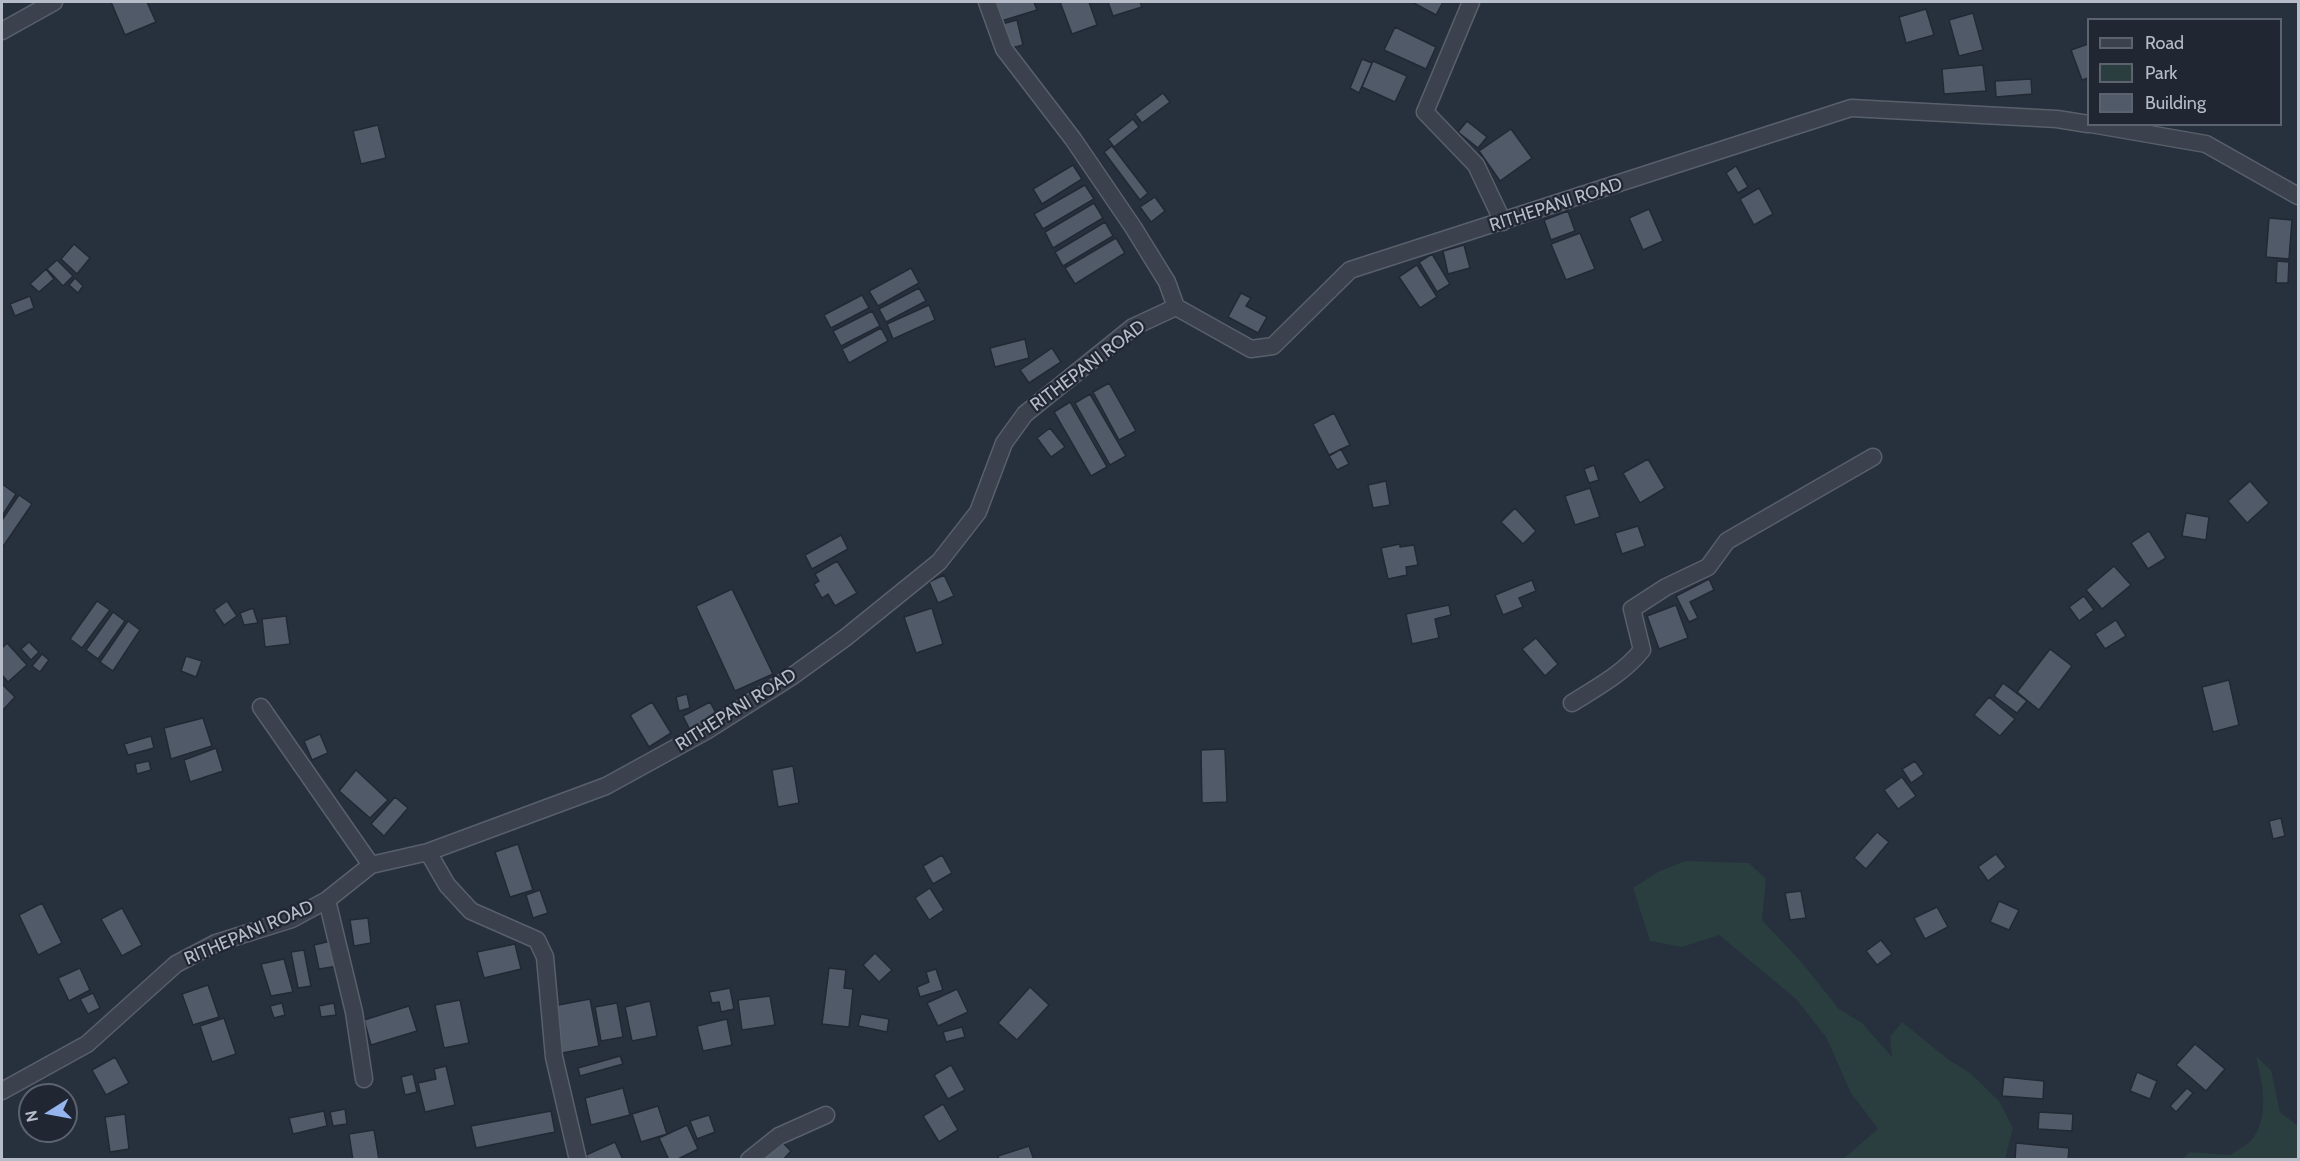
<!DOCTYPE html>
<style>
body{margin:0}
#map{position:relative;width:2300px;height:1161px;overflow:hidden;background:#27303d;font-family:Cabin,sans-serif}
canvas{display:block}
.frame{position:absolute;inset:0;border:3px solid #b7bdc8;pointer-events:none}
.legend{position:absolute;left:2087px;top:18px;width:195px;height:108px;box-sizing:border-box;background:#202733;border:2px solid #5c636f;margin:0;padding:8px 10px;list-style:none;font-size:18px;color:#b7bdc8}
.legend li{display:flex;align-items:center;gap:12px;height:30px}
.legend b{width:30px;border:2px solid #5c636f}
.north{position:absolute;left:18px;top:1083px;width:60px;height:60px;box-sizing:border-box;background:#202733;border:2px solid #5c636f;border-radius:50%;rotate:259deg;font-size:16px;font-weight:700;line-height:24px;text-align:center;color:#b7bdc8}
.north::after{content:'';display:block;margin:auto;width:21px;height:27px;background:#96b5ef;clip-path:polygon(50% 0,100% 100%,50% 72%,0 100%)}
</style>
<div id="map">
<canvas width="2300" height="1161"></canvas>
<div class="frame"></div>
<ul class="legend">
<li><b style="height:8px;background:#3b424d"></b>Road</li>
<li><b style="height:16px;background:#2a3d3f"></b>Park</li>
<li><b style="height:16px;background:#505a68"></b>Building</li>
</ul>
<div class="north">N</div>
</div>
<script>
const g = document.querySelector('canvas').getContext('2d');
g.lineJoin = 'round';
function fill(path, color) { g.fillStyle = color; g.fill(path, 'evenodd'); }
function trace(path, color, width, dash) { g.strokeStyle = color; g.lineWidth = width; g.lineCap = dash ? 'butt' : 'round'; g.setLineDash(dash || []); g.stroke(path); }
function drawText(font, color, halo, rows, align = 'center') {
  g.font = font + ' Cabin,sans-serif'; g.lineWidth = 4.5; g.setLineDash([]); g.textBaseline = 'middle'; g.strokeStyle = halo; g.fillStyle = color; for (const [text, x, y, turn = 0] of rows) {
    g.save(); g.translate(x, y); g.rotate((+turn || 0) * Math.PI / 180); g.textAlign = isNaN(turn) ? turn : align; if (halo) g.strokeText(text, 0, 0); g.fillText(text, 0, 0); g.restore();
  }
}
const green = new Path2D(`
 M1685,861L1749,863L1766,879L1762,920L1803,964L1839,1009L1862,1023L1892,1057L1890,1037L1902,1022L1949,1060L1970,1073L1999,1101L2013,1128L2005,1159H1843L1878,1129L1851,1093L1826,1037L1796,999L1719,935L1682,947L1650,941L1633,888L1658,872Z
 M2256,1056L2271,1070L2280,1112L2298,1126V1159H2182L2190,1152L2230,1155C2237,1150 2248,1145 2253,1138C2270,1115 2262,1082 2256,1056Z`);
const building = new Path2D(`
 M111,2H147L156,22L125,35Z
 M992,2H1034L1037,10L998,22Z
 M1060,2H1089L1097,25L1072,34Z
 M1108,2H1140L1142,7L1113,16Z
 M1412,2H1443L1436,15Z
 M1926,9L1934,35L1906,43L1899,17Z
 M1973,13L1983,50L1959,56L1949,20Z
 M1017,20L1023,45L1008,49L1002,24Z
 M1395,27L1436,47L1426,69L1384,50Z
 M2088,44V78L2082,80L2071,50Z
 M1362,59L1372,63L1359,93L1350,88Z
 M1373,61L1407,76L1395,102L1362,87Z
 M1983,65L1986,91L1944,94L1942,69Z
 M2031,79L2032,94L1996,97L1995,81Z
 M1163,93L1170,102L1142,123L1135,114Z
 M1133,119L1139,127L1114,147L1108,139Z
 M1467,121L1487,137L1478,148L1458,132Z
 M378,125L386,158L361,164L353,131Z
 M1511,129L1532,158L1500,181L1479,151Z
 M1112,146L1148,193L1140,200L1104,152Z
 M1073,165L1082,179L1042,204L1033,189Z
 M1736,166L1748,187L1738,193L1726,173Z
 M1085,185L1094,199L1043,229L1034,214Z
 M1759,188L1773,214L1754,225L1740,199Z
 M1155,197L1165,211L1151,222L1140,207Z
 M1094,203L1103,218L1053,248L1045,232Z
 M1649,209L1663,241L1643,250L1629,218Z
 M1568,211L1575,231L1551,240L1544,220Z
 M2269,218L2292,220L2289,259L2266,257Z
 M1105,222L1113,236L1063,266L1055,252Z
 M1580,233L1595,269L1566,280L1551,244Z
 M1116,238L1125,253L1075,284L1065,268Z
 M74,244L90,258L77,274L61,259Z
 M1464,245L1470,268L1448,274L1443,251Z
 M1432,254L1450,284L1437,292L1419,262Z
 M57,260L73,276L63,286L47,269Z
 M2277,261L2289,262L2288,283H2276Z
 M1417,265L1437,297L1420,308L1399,277Z
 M911,268L919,283L878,306L869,291Z
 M46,269L54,279L39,292L30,284Z
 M75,278L83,286L78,293L69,285Z
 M919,288L926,301L886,322L879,309Z
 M1241,293L1251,298L1246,306L1267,317L1258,333L1228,317Z
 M862,295L869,308L831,328L824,315Z
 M30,296L34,308L15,316L10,304Z
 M929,305L935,320L893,339L887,324Z
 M872,311L880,326L841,346L833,331Z
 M881,328L888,341L849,363L842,349Z
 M1025,339L1029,358L995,367L990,348Z
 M1052,348L1061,362L1029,383L1020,370Z
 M1109,383L1136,431L1119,440L1093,392Z
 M1090,394L1126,456L1110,465L1075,403Z
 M1070,402L1107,467L1091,476L1054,412Z
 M1334,413L1350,445L1329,455L1313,424Z
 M1050,428L1065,447L1051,457L1037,438Z
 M1341,449L1349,464L1337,470L1329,456Z
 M1648,459L1665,488L1640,503L1623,473Z
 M1594,465L1599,480L1589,483L1584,469Z
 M1386,481L1390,505L1373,508L1368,485Z
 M2250,481L2269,503L2247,523L2228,501Z
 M2,484L16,494L2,516Z
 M1590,488L1600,517L1575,525L1565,496Z
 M19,495L32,504L2,548V520Z
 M1515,508L1536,531L1523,544L1501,522Z
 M2186,513L2209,517L2206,540L2182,536Z
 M1638,526L1645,546L1622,554L1615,533Z
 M2149,531L2166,558L2148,569L2131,543Z
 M841,535L848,549L812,569L805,555Z
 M1400,544V547L1414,545L1418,565L1406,567L1407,575L1388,579L1381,548Z
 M837,561L857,593L835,606L828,594L822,598L814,584L819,581L815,574Z
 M2114,566L2131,585L2102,609L2086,590Z
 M944,575L954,596L938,603L929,582Z
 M1709,579L1714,590L1690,602L1698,618L1689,622L1676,596Z
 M1532,580L1536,591L1519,598L1523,607L1503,615L1495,595Z
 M732,589L773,674L735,691L696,606Z
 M2084,596L2094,610L2079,621L2069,607Z
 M97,601L110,610L82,648L70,639Z
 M227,601L237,616L224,625L214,610Z
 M1449,605L1451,615L1435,619L1439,638L1412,644L1406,614Z
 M1676,605L1688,638L1659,649L1647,616Z
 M253,608L258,623L244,625L240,613Z
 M932,608L943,644L916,653L904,617Z
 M113,612L125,621L98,659L86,650Z
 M286,616L290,644L265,647L262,619Z
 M2116,620L2126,636L2105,649L2095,634Z
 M128,621L140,630L113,671L100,662Z
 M1536,638L1558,664L1545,676L1522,649Z
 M29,642L39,652L31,660L21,649Z
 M7,643L27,665L8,682L2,675V648Z
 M2050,649L2072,666L2039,710L2017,692Z
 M42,654L49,660L40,672L32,666Z
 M186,656L202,661L196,677L181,671Z
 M2229,680L2239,725L2213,732L2202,687Z
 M2003,683L2027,701L2017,713L1994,696Z
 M2,684L15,697L2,711Z
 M687,694L690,708L679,711L676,697Z
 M1989,697L2015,719L2000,736L1974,715Z
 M652,702L671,733L649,747L630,715Z
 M710,702L717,715L690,730L683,716Z
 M203,718L212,746L171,759L164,728Z
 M320,734L328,753L312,760L304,741Z
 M151,736L154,748L128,755L124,744Z
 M216,748L223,771L190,782L184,760Z
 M1225,749L1227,802L1202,803L1201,750Z
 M149,761L151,770L137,774L135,764Z
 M1915,761L1924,774L1911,783L1902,769Z
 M793,766L799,803L778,807L772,770Z
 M356,770L388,800L370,818L339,791Z
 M1902,777L1916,796L1898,809L1884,790Z
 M395,797L408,808L384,836L371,824Z
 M2281,818L2285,836L2273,839L2269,821Z
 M1877,832L1889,842L1866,869L1854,858Z
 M518,844L533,890L510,897L495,852Z
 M1996,854L2006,867L1988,881L1978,867Z
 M942,855L952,873L933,884L923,866Z
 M930,888L944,910L929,920L915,898Z
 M540,890L548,913L533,918L526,895Z
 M1801,891L1806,918L1790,920L1785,893Z
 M1999,901L2019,910L2009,930L1990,922Z
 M42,903L62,943L38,955L19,915Z
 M1937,907L1948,927L1925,939L1914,918Z
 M122,908L142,945L122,956L101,919Z
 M368,918L371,943L354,946L350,920Z
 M1881,940L1892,954L1877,965L1866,951Z
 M331,941L338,966L319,969L314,945Z
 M515,944L521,969L484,978L477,952Z
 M304,950L311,986L298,988L291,952Z
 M875,953L892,970L879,982L863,965Z
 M284,959L293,992L271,996L261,964Z
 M80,968L90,990L69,1001L58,978Z
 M829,968L846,970L844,988L853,989L849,1027L822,1024Z
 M936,969L943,990L920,997L917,987L929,982L926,972Z
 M208,985L219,1017L193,1025L182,994Z
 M1030,987L1049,1005L1017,1040L998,1023Z
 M730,988L734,1009L721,1012L719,1002L712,1003L709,992Z
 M957,989L968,1012L938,1026L927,1003Z
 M93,993L100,1008L88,1014L80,999Z
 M770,996L775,1025L742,1030L738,1000Z
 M590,999L599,1046L557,1054L548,1007Z
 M460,1000L469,1043L444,1048L435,1005Z
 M650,1001L657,1036L632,1041L625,1007Z
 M282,1003L285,1015L274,1018L270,1006Z
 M334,1003L336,1015L321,1017L319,1006Z
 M617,1003L623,1037L601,1041L595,1007Z
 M409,1006L417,1031L371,1045L364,1020Z
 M861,1014L889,1019L887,1032L858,1026Z
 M224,1018L236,1054L212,1062L200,1026Z
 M727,1019L732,1045L703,1051L697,1026Z
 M962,1027L965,1037L946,1042L943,1032Z
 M2195,1044L2225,1069L2206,1091L2176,1065Z
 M620,1056L623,1064L580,1076L578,1068Z
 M115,1057L129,1083L106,1095L92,1070Z
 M951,1065L965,1090L948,1099L934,1075Z
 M446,1066L455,1105L425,1112L418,1083L436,1079L434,1069Z
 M2137,1072L2157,1081L2150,1099L2130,1091Z
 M413,1074L417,1092L405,1095L401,1077Z
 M2004,1077L2044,1081L2043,1099L2002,1096Z
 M623,1088L630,1115L591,1125L585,1098Z
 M2187,1088L2193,1093L2176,1112L2170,1106Z
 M943,1104L958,1130L939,1142L923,1116Z
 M658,1106L667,1134L641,1142L632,1114Z
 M345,1109L347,1124L333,1126L330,1112Z
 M324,1111L327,1126L293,1134L289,1118Z
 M551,1111L555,1132L476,1148L471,1126Z
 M2039,1112L2073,1114L2072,1131L2038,1129Z
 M125,1114L129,1149L110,1152L105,1117Z
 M709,1115L715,1132L697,1139L690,1121Z
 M687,1125L698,1149L676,1160H669L659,1138Z
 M374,1130L379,1160H353L349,1134Z
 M781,1141L791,1151L783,1160H767L765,1157Z
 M615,1142L623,1160H588L586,1155Z
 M2016,1143L2069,1148L2068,1160H2015Z
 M1029,1146L1034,1160H999L998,1156Z`);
const street = new Path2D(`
 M987,2L1004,49L1073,139L1133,227L1167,282L1176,307
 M1471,2L1425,112L1476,165L1503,222
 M2,31L54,2
 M2091,124L2206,144L2298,196
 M1572,703C1596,688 1624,673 1642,650L1632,609L1666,587L1708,567L1727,541L1873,457
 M261,707L371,865
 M428,852L447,885L471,911L537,940L545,957L554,1057L578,1160
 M327,900L354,1012L364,1079
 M2,1091L87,1044L176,964L216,943L292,919L327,900L371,865L428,852L606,786L706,731L791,677L845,638L939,562L978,512L1004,443L1025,414L1133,327L1176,307L1251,349L1273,346L1350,270L1851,108L2057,119L2088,124
 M749,1160L779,1136L826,1115`);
const streetNames = [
 ["RITHEPANI ROAD",1556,205,-18],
 ["RITHEPANI ROAD",1088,366,-37],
 ["RITHEPANI ROAD",736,710,-32],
 ["RITHEPANI ROAD",249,933,-23]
];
fill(green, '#2a3d3f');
fill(building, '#505a68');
trace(building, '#222935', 1.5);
trace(street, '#59606b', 19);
trace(street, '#3b424d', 16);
drawText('18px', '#b7bdc8', '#202733', streetNames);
</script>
